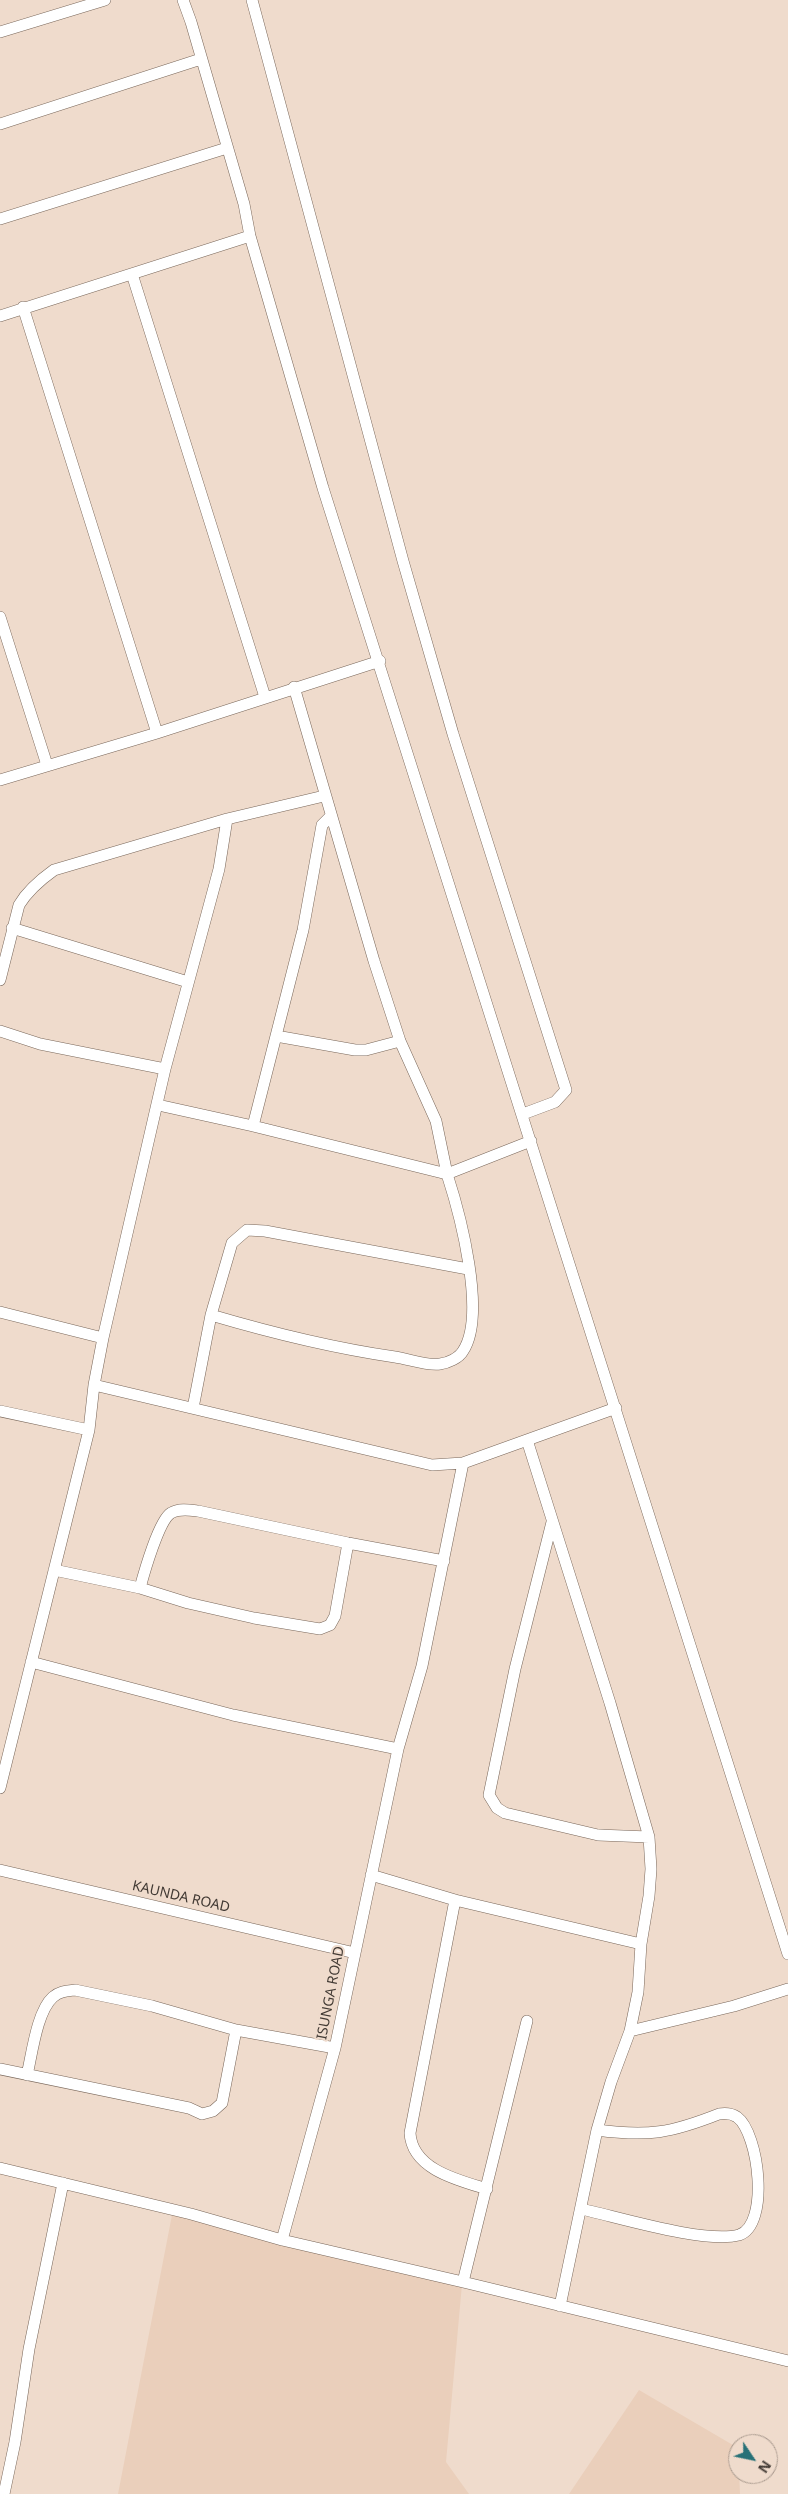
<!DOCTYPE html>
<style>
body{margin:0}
#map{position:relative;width:788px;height:2494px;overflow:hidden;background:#efdbcc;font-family:"Noto Sans",sans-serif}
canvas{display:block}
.north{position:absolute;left:728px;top:2434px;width:50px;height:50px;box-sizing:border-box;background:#efdbcc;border:1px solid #aa9b8f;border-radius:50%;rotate:124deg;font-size:14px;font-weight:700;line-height:20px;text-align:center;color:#423a34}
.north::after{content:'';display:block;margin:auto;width:18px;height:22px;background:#277177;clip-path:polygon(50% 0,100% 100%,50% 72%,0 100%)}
</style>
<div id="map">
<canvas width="788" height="2494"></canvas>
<div class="north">N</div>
</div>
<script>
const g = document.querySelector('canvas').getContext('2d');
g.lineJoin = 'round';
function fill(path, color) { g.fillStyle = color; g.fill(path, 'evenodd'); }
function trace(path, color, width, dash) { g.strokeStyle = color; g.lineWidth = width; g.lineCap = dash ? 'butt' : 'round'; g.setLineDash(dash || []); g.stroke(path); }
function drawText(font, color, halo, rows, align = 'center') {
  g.font = font + ' "Noto Sans",sans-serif'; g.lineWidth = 4; g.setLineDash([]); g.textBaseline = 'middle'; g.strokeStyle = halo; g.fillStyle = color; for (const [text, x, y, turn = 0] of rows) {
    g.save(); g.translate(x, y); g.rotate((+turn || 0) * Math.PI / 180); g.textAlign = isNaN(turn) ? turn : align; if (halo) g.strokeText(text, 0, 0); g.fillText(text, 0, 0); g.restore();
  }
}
const built = new Path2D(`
 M172,2215L462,2284L446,2462L469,2494H118Z
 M639,2390L738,2448L740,2494H569Z`);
const minor = new Path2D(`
 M183,0L191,22L244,204L250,236L323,488L788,1954
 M252,0L403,561L453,734L566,1090L555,1102L523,1114
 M0,32L105,0
 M0,124L201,59
 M0,219L227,148
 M132,274L265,697
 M23,307L157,733
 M0,316L250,236
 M0,617L47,765
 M294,687L374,961L400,1041L436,1121L447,1174L531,1141
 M0,780L157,733L380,661
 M12,928L188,982
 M0,980L19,905C28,890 40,880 54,870L227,819L324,796
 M0,1031L40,1044L165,1069
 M276,1036L355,1050H366L400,1041
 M158,1105L253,1126L447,1174C460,1214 487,1315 463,1351C459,1358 448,1363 440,1364C427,1366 409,1359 395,1357C333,1348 272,1333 211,1315
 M253,1126L303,930L322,825L331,816
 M0,1312L103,1338
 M94,1385L432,1465L463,1463L616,1408
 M193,1408L211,1315L232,1243L247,1230L265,1231L468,1269
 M0,1411L89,1430
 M527,1440L610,1703L649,1837L651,1869L649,1896L641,1944L638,1992L630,2031L611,2082L597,2130L560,2306
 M552,1522L515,1669L489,1795L497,1808L505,1813L598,1835L649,1837
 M54,1570L140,1588L188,1603L254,1618L320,1629L330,1625L335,1616L348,1543
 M140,1588C144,1573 159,1520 171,1513C179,1508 190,1510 198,1511L348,1543L444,1561
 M31,1662L233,1715L398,1749
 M0,1788L89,1430L94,1385L103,1338L165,1069L219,869L227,819
 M0,1870L355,1953
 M371,1875L455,1900L641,1944
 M455,1900L410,2133C412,2169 457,2180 487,2189
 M630,2031L734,2006L788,1989
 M0,2069L189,2108L202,2114L213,2111L222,2103L236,2030
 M27,2075C32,2054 37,2011 53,1997C60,1991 67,1991 75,1990L152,2006L236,2030L335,2048
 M0,2168L191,2214L282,2240L463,2282L788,2361
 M581,2209C618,2217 705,2244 739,2235C770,2225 759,2133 737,2117C731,2113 725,2113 719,2114C671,2133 648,2137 597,2130
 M282,2240L335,2048L398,1749L422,1666L463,1463
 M463,2282L527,2021
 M4,2494L15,2442L29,2349L63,2183`);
const streetNames = [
 ["KAUNDA ROAD",181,1897,13],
 ["ISUNGA ROAD",331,1993,-79]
];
fill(built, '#eacfbb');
trace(minor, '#79675a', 12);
trace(minor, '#fff', 11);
drawText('14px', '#423a34', '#efdbcc', streetNames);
</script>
